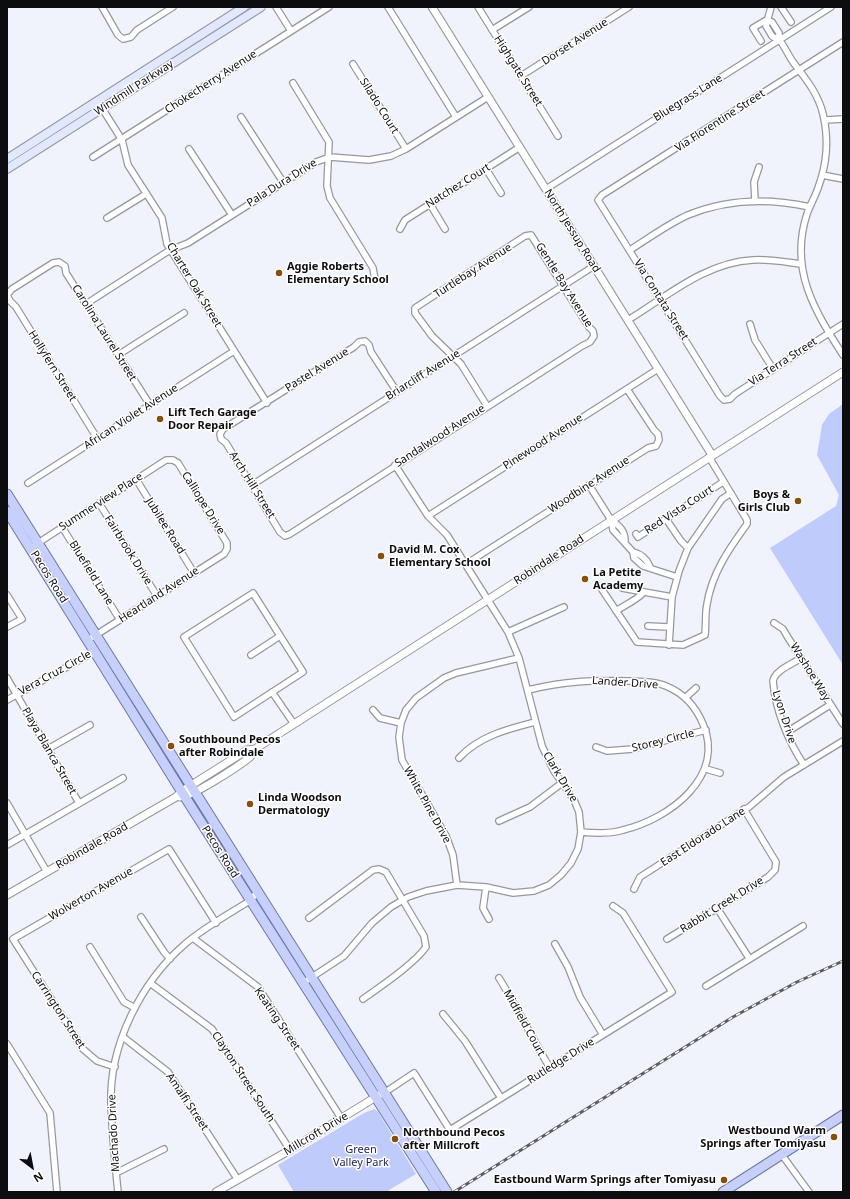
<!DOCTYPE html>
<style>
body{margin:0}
#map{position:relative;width:850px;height:1199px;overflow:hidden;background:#f0f3fb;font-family:"Noto Sans",sans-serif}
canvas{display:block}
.frame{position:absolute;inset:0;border:8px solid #0d0d10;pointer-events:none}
.north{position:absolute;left:12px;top:1147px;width:40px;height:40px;-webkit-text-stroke:3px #fff;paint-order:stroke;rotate:148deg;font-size:11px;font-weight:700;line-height:16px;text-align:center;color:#0d0d10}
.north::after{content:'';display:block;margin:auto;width:14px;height:18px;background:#0d0d10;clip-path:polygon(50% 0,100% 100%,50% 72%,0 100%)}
</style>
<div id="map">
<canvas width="850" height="1199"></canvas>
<div class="frame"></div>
<div class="north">N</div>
</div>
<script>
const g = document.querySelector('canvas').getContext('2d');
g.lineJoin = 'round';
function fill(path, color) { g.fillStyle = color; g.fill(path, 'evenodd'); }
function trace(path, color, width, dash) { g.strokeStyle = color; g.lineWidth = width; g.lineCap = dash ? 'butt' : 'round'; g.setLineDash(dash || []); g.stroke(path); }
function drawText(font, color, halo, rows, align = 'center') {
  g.font = font + ' "Noto Sans",sans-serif'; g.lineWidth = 3; g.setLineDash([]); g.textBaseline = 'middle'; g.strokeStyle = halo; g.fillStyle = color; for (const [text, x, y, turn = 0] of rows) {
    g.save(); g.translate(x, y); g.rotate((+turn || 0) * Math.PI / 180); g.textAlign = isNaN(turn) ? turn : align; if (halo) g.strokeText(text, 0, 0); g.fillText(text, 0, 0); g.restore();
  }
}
const green = new Path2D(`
 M843,404V665L770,548L836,506L839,495L817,455L822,425L829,414Z
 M374,1109L378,1112L416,1174L389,1190V1192H294L278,1165L364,1113Z`);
const minor = new Path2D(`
 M102,7L118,35L123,39L131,37L137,30L173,7
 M276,7L291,31
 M388,7L456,117
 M478,7L558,136
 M771,7L766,26C768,29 770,33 772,36C774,38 778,39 780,41C785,47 788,55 793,62C805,78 818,93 823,114C829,139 827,164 818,188C815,197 810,205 807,214C789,269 814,310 843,355
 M781,7L791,22
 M767,21L772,22L779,33V40
 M492,30L529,7
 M761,41L753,28L768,19
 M843,42L602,195L598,200L720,396L724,400L730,399L735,394L843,324
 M353,64L406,149
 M521,76L629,7
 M293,83L329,142L327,186L330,198L373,268L375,280
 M100,105L122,140L128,165L162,218L167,244L267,403
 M241,117L283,182
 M825,120L843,119
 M189,149L232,215
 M93,157L329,7
 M486,169L501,193
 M822,175L843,179
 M546,189L831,7
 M755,201L754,182L759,167
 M430,204L445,229
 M107,218L146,194
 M400,229L405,220L520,147
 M630,250C649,238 668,224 688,215C727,199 769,198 810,207
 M86,304L170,250L188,243L316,162L330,157L369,160L391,156L406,149L488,97
 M628,320C666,297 706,262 753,260C769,259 785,262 801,264
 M750,324L755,340L773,369
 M118,355L184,313
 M397,392L371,352L369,345L365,341L359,342L354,347L223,429L220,434L221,439L226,443L280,532L285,536L290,534L582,346L590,342L594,336L593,331L589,327L531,235L525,236L415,308V313L432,336L461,364L487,406
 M97,438L16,307L10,301L7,295L12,289L53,263L59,262L65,266L66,273L150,405
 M136,479L194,573
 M28,483L234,351
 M252,485L594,266
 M589,485L611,520L613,530L633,552L634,558L643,566L677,577
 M99,503L157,596
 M428,516L658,369
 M666,519L681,541L688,548
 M611,520C620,526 625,531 625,541
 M62,527L120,620
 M636,534L638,537L723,482
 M35,545L166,460H173L178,463L227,543V549L224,554L88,640
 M633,552C641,554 647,559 650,567
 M466,564L648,448L656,446L659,440L658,434L654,430L627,389
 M601,588L637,642L683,645L705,635C706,625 705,614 707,604C712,573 729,549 747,524V520L709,457
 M622,588L672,597
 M253,593L303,672L234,717L184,637Z
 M7,595L22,619L7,627
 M616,611C625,605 637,600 644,592
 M774,623L783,629L787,636L843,724
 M648,626L669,627
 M508,632L564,607
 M669,645L672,597L679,571L688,548L722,499L731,493
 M251,655L280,636
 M801,658C793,664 775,670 773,681C775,709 788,741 804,765
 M7,678L79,803
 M528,690C565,681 592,680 630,681C642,682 655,681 666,686C683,693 696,707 703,724C726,777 669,819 623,830C610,834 595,833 581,832
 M272,692L294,724
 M685,698L696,688
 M7,700L96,651
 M373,710L380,718L401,723
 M787,732L830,705
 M596,747L607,751L633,749L706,730
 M48,749L90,725
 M459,758C479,736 508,729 535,722
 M706,769L720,773
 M7,803L47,872
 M499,821L530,807L562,783
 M7,845L123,778
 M457,885L453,855L446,836L402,760L399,737L401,723L406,710L416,698L444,678L456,673L519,658
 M486,887L483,908L489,919
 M634,889L640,877L749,807L784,777L843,741
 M717,908L749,958
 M141,917L164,952L170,959
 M309,918L373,870L379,869L386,872L424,936L426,947C414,964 381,986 363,999
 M193,938L258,987L341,1118
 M667,939L768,877L775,870L776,862L744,809
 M555,944L568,967L580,997L603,1035
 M90,947L124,1002L135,1008
 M499,978C517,1007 532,1038 550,1068
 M150,983L212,1029L290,1150
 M303,983L344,956L372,923L391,907L408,897L426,891L457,885L486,887L513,893L534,891L549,885L561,875L571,863L578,849L581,832L579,812L574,800L554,771L542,746L519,658L508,632L447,535L428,516L395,465
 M706,986L803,926
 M443,1014L465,1041L501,1098
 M123,1037L168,1072L238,1180
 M7,1044L50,1113L57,1192
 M115,1067L97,1061L83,1049L13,939L169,849L216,923
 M384,1093L414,1073L450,1130L672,992L623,913L613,906
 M782,1155L809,1192
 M116,1173L164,1149
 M118,1192C115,1163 112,1133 111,1104C109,1045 141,982 185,944C205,927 229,914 251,900L257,892`);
const tertiary = new Path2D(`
 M432,7L712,455
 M180,797C192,797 239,766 250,757C252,755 253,752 255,749
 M7,895L176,797L182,791L247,750L255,749L843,372
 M216,1192L290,1150L379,1095`);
const secondary = new Path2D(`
 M7,159L244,7
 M7,169L261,7`);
const primary = new Path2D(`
 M7,494L447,1192
 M7,511L185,797L436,1192
 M723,1192L843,1115`);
const rail = new Path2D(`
 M454,1192L733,1017L797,982L843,961`);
const markers = [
 [279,273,4,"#884f05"],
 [160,419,4,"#884f05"],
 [798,501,4,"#884f05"],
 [381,556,4,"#884f05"],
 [585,579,4,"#884f05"],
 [171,746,4,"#884f05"],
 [250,804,4,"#884f05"],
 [834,1137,4,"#884f05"],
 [395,1139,4,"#884f05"],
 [724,1180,4,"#884f05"]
];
const streetNames = [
 ["Dorset Avenue",575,42,-33],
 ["Highgate Street",518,71,58],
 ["Chokecherry Avenue",211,82,-33],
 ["Windmill Parkway",134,88,-33],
 ["Bluegrass Lane",688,98,-32],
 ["Silado Court",379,106,58],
 ["Via Florentine Street",720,121,-33],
 ["Pala Dura Drive",282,183,-32],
 ["Natchez Court",458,186,-32],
 ["North Jessup Road",572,231,58],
 ["Turtlebay Avenue",473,271,-33],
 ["Charter Oak Street",194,285,59],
 ["Gentle Bay Avenue",564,285,58],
 ["Via Contata Street",661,300,58],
 ["Carolina Laurel Street",104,333,58],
 ["Via Terra Street",783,362,-33],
 ["Hollyfern Street",52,366,58],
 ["Pastel Avenue",317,370,-32],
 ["Briarcliff Avenue",423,375,-32],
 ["African Violet Avenue",131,417,-33],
 ["Sandalwood Avenue",440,436,-33],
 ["Pinewood Avenue",543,442,-33],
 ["Arch Hill Street",252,485,58],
 ["Woodbine Avenue",589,485,-33],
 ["Summerview Place",101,502,-33],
 ["Calliope Drive",203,503,58],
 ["Red Vista Court",679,510,-33],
 ["Jubilee Road",165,526,58],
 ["Fairbrook Drive",128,550,58],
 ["Robindale Road",549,560,-33],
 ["Bluefield Lane",91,573,58],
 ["Pecos Road",49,577,58],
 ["Heartland Avenue",159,595,-33],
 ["Washoe Way",810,672,58],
 ["Vera Cruz Circle",55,673,-29],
 ["Lander Drive",625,683,4],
 ["Lyon Drive",784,717,72],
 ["Storey Circle",663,741,-14],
 ["Playa Blanca Street",49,751,60],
 ["Clark Drive",560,777,59],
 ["White Pine Drive",427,805,61],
 ["East Eldorado Lane",703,837,-33],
 ["Robindale Road",92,846,-30],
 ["Pecos Road",220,852,58],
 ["Wolverton Avenue",91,894,-30],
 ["Rabbit Creek Drive",722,905,-32],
 ["Carrington Street",58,1010,57],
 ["Keating Street",277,1019,56],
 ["Midfield Court",524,1023,61],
 ["Rutledge Drive",561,1061,-32],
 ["Clayton Street South",243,1077,57],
 ["Amalfi Street",187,1102,56],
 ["Machado Drive",114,1133,-93],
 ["Millcroft Drive",316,1134,-31]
];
const poiNames = [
 ["Aggie Roberts",287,267],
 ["Elementary School",287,280],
 ["Lift Tech Garage",168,413],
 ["Door Repair",168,426],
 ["Boys &",790,495,"right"],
 ["Girls Club",790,508,"right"],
 ["David M. Cox",389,550],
 ["Elementary School",389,563],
 ["La Petite",593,573],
 ["Academy",593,586],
 ["Southbound Pecos",179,740],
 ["after Robindale",179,753],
 ["Linda Woodson",258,798],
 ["Dermatology",258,811],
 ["Westbound Warm",826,1131,"right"],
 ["Springs after Tomiyasu",826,1144,"right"],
 ["Northbound Pecos",403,1133],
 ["after Millcroft",403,1146],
 ["Eastbound Warm Springs after Tomiyasu",716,1180,"right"]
];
const parkNames = [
 ["Green",361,1150],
 ["Valley Park",361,1163]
];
fill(green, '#becbfb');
trace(minor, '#9698a0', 8);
trace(tertiary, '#9698a0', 9);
trace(secondary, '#9698a0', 10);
trace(primary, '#6d78a7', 11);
trace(minor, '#fff', 5.5);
trace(tertiary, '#fff', 7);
trace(secondary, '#e2e8fd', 8);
trace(primary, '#c6d0fb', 9);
trace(rail, '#5c5d62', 3);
trace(rail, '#fff', 1.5, [4.5]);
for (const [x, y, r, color] of markers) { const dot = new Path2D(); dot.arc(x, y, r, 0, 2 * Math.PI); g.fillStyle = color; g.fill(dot); trace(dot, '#fff', 1.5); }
drawText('11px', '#0d0d10', '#fff', streetNames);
drawText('bold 11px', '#0d0d10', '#fff', poiNames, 'left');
drawText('11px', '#1b1f63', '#fff', parkNames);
</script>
